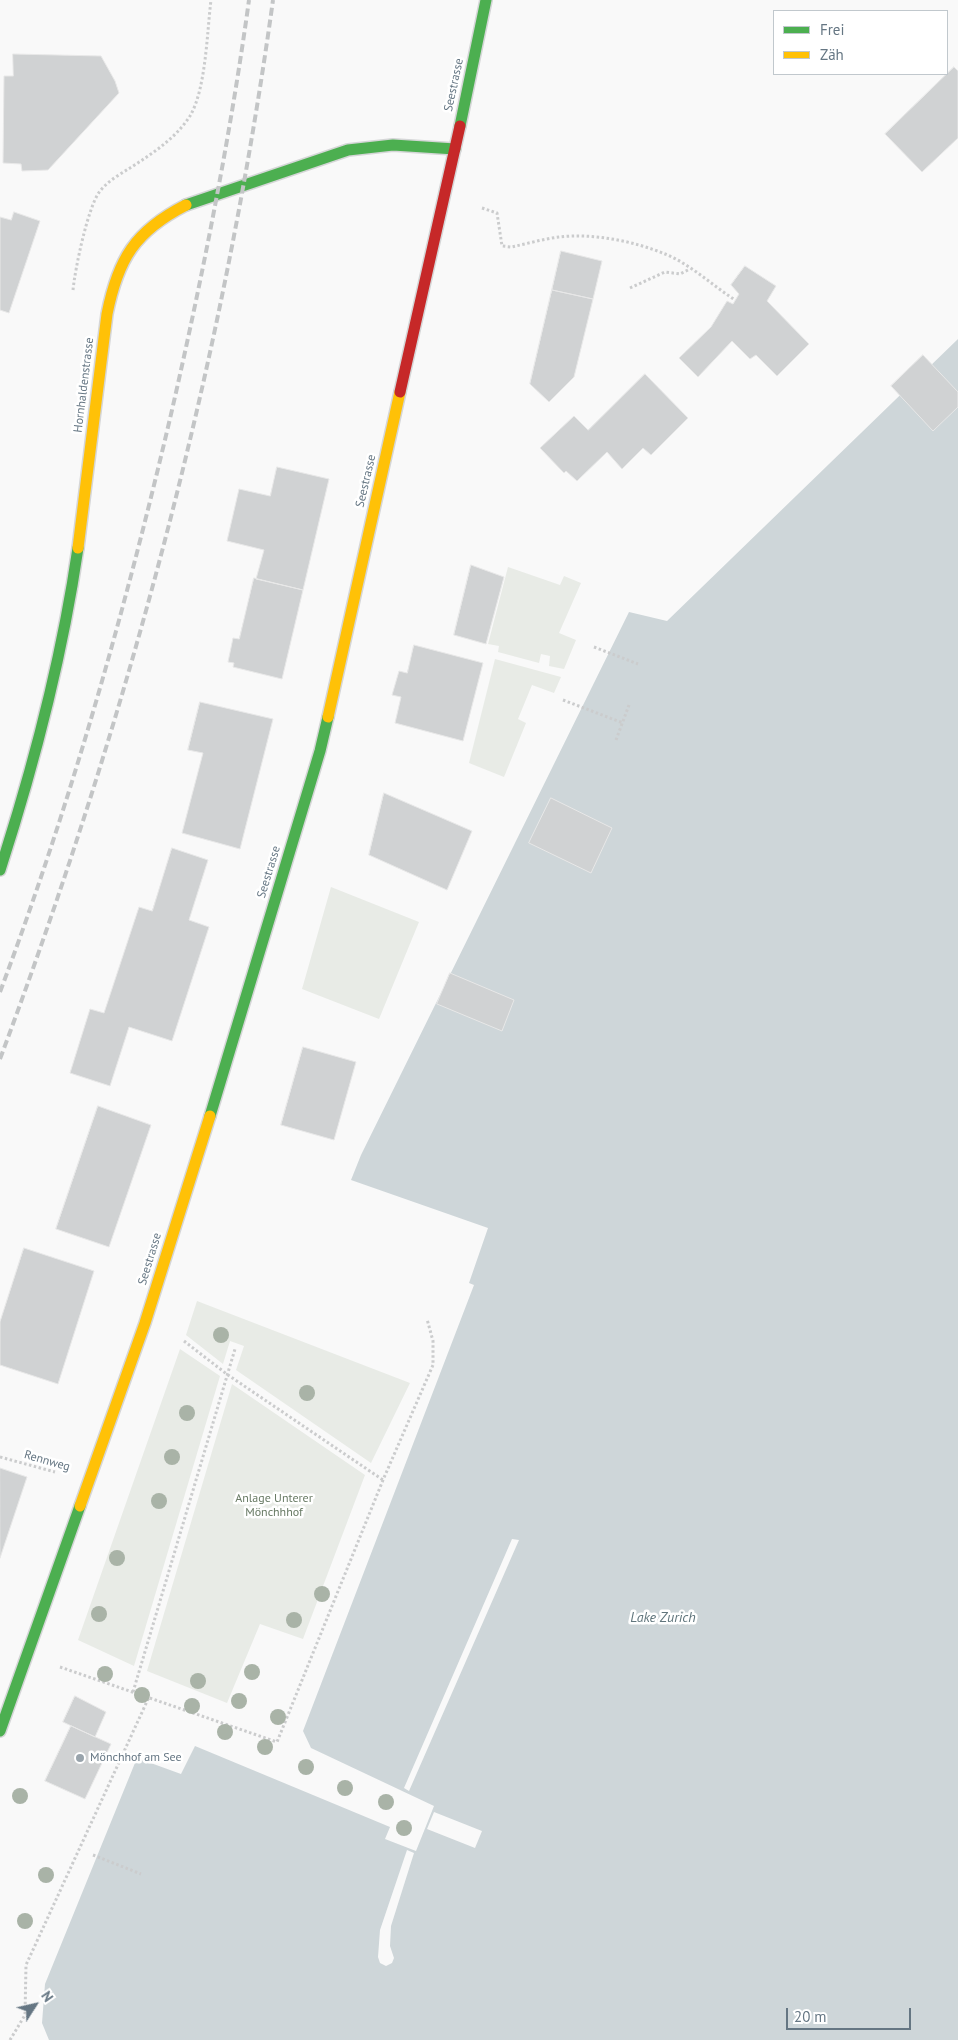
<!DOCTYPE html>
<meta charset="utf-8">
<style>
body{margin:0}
#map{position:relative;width:958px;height:2040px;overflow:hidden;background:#f9f9f9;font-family:"PT Sans",sans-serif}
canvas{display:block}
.legend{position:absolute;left:773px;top:10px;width:175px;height:65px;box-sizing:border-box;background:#fff;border:1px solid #c1c8cd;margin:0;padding:6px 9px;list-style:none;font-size:15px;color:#657683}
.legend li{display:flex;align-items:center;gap:10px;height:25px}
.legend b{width:25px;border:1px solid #c1c8cd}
.north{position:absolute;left:10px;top:1980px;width:50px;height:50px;-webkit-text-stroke:4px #fff;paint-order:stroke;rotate:55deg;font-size:14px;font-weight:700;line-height:20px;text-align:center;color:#657683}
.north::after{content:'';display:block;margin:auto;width:18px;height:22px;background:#657683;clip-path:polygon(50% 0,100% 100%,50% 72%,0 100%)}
.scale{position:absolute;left:786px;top:2008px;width:125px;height:22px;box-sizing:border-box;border:2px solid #657683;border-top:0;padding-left:6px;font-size:15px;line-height:18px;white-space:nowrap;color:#657683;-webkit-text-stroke:4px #fff;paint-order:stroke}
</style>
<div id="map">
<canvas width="958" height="2040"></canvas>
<ul class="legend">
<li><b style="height:6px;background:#4caf50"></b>Frei</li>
<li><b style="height:6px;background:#ffc107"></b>Zäh</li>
</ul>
<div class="north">N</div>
<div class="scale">20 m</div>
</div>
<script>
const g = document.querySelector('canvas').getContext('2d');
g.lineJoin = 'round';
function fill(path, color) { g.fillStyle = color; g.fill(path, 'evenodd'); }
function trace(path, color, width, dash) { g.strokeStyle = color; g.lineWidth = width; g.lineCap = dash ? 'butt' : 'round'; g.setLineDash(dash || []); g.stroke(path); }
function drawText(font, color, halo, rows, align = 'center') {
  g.font = font + ' "PT Sans",sans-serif'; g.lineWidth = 5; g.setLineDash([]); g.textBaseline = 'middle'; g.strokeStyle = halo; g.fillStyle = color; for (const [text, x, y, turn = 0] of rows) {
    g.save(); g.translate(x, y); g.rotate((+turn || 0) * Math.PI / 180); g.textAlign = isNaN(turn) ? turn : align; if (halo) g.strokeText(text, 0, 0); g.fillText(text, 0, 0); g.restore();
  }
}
const green = new Path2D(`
 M508,567L560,585L564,576L581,583L559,633L576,640L564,669L549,666L550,656L541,654L539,663L498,652L499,646L488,644Z
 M495,659L561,677L554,693L532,685L518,719L526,723L504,777L469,763Z
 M331,887L419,922L379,1019L302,989Z
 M197,1301L410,1383L371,1463L236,1370L244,1346L230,1341L223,1364L186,1335Z
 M180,1349L220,1376L134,1666L78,1640Z
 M232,1384L365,1475L303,1639L260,1624L227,1703L147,1671Z`);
const water = new Path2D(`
 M958,339V2040H49L42,2023L45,1984L137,1758L181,1774L195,1746L390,1827L385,1839L416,1851L434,1806L311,1748L303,1731L474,1285L469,1283L488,1228L351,1180L361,1155L629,612L667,621Z`);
const pier = new Path2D(`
 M512,1539L519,1540L409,1791L404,1788Z
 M434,1812L482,1831L475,1848L427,1829Z
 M407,1850L414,1853L391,1926L390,1946L394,1958L392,1963L386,1966L380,1963L378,1957L380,1930Z`);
const building = new Path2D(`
 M13,54L101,56L115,81L119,93L48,170L22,171L21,164L3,163L4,76H13Z
 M954,67L958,71V138L922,172L885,134Z
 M14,212L40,221L9,313L0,310V217L11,220Z
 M561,251L602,261L593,299L552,290Z
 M745,266L776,286L767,301L809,344L777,376L756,355L750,359L732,341L698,377L679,358L711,327L727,301L733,304L739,294L731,285Z
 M552,290L593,299L574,377L549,402L530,384Z
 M923,355L958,392V407L933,431L891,386Z
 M645,374L688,418L651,455L643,448L622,469L607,452L577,481L566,471L564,473L540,448L574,416L588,430Z
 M277,467L329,479L303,590L256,579L264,550L227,541L239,489L270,496Z
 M471,565L504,577L486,644L454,635Z
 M254,578L303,590L282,679L233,667L234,663L228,662L233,638L239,639Z
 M414,645L483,663L463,741L395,723L401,697L392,695L399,671L407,673Z
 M200,702L273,719L240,849L182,833L203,753L188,750Z
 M384,793L472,831L447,890L369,855Z
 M551,798L612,828L591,873L529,843Z
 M172,848L208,860L189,920L209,927L172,1041L129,1027L110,1086L70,1073L90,1009L104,1013L139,907L152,911Z
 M450,973L514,1000L502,1031L437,1004Z
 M303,1047L356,1062L334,1140L281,1125Z
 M98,1106L151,1125L109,1247L56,1229Z
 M24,1248L94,1271L58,1384L0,1365V1322Z
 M0,1468L27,1477L0,1558Z
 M75,1696L106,1712L95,1737L63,1722Z
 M71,1726L111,1744L85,1799L45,1781Z`);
const path = new Path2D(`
 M482,208L497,213L502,246L511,247C526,244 543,239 559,237C592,233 634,241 665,254C690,264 712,285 735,300
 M630,288L665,272L680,274L690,269
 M73,290C75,269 88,206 100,191C108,181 120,174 130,168C153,153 175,139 190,116C206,89 207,32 211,0
 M594,647L638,664
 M563,700L623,723
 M616,740L629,705
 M184,1341L228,1375L383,1480
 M0,1457L55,1472
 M60,1667L277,1742L383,1480L433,1365V1341L427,1319
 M133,1692L235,1349
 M93,1855L141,1874
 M10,2040L25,2015L26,1965L149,1697`);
const fast = new Path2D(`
 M460,126L486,0
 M186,205L348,150L393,145L455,149
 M0,870C34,765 62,658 78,548
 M210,1116L320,751L328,717
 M0,1731L80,1506`);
const slow = new Path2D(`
 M78,548L107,314C118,259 135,231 186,205
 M328,717L400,392
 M80,1506L145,1323L210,1116`);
const jam = new Path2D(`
 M400,392L460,126`);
const rail = new Path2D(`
 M0,992C71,803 126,607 172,410C203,274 230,138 249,0
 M0,1059C128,717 223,362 273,0`);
const trees = [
 [221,1335],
 [307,1393],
 [187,1413],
 [172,1457],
 [159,1501],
 [117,1558],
 [322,1594],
 [99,1614],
 [294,1620],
 [252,1672],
 [105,1674],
 [198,1681],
 [142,1695],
 [239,1701],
 [192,1706],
 [278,1717],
 [225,1732],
 [265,1747],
 [306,1767],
 [345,1788],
 [20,1796],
 [386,1802],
 [404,1828],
 [46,1875],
 [25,1921]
];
const markers = [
 [80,1758,5,"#99a4ac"]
];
const streetNames = [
 ["Seestrasse",454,85,-78],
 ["Hornhaldenstrasse",84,385,-83],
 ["Seestrasse",366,481,-77],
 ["Seestrasse",269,872,-73],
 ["Seestrasse",150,1259,-73],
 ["Rennweg",47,1461,16]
];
const parkNames = [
 ["Anlage Unterer",274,1499],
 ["Mönchhhof",274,1513]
];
const poiNames = [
 ["Mönchhof am See",90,1758]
];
const waterNames = [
 ["Lake Zurich",663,1618]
];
fill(green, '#e8ebe6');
fill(water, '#ced6d9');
fill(pier, '#f9f9f9');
fill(building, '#d0d2d3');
trace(building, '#e8e8e8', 1);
trace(fast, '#d5d6d7', 14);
trace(slow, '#d5d6d7', 14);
trace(jam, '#d5d6d7', 14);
trace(path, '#cbcccd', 3, [2.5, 2.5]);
trace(fast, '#4caf50', 11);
trace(slow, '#ffc107', 11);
trace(jam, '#c62828', 11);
trace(rail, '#c3c5c6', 4, [8, 4]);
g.fillStyle = '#a9b3a7';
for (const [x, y] of trees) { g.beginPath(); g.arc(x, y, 8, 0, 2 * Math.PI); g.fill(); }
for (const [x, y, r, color] of markers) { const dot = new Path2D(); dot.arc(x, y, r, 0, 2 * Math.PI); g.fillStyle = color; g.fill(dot); trace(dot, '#fff', 2); }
drawText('12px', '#657683', '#fff', streetNames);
drawText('12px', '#687a64', '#fff', parkNames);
drawText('12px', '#657683', '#fff', poiNames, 'left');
drawText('italic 14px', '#60757c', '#fff', waterNames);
</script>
